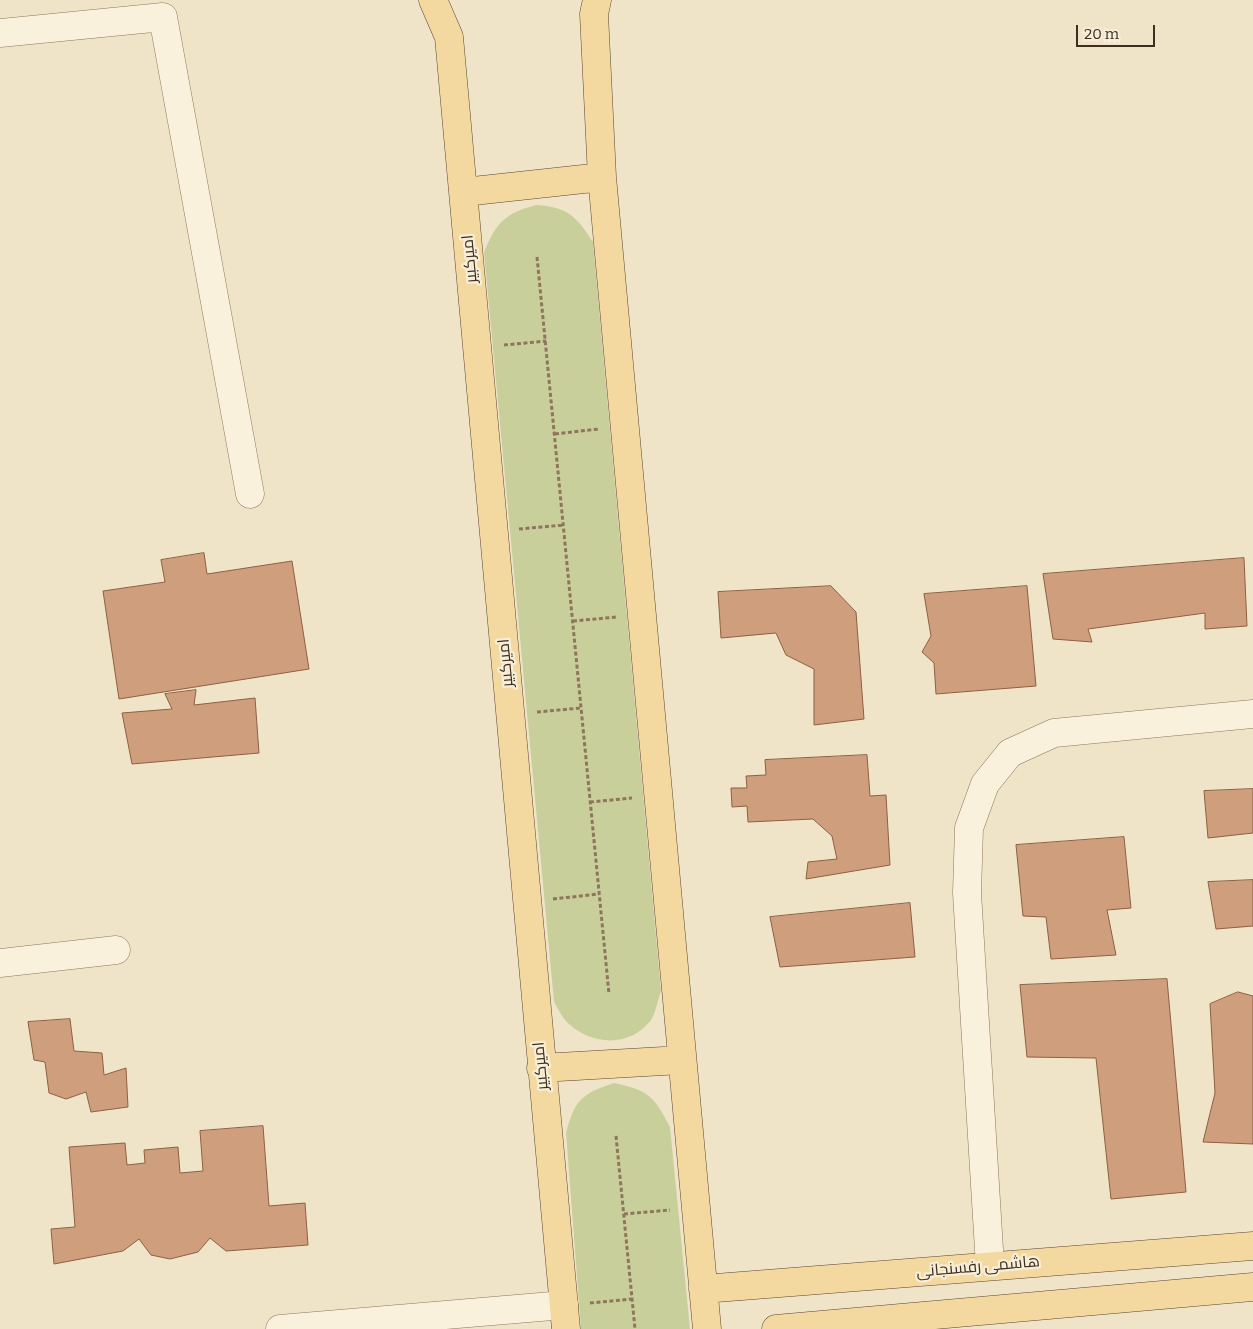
<!DOCTYPE html>
<meta charset="utf-8">
<style>
body{margin:0}
#map{position:relative;width:1253px;height:1329px;overflow:hidden;background:#f0e4c8;font-family:Bitter,serif}
canvas{display:block}
.scale{position:absolute;left:1076px;top:25px;width:79px;height:22px;box-sizing:border-box;border:2px solid #3d2e20;border-top:0;padding-left:6px;font-size:15px;line-height:18px;white-space:nowrap;color:#3d2e20;-webkit-text-stroke:4px #f7eed8;paint-order:stroke}
</style>
<div id="map">
<canvas width="1253" height="1329"></canvas>
<div class="scale">20 m</div>
</div>
<script>
const g = document.querySelector('canvas').getContext('2d');
g.lineJoin = 'round';
function fill(path, color) { g.fillStyle = color; g.fill(path, 'evenodd'); }
function trace(path, color, width, dash) { g.strokeStyle = color; g.lineWidth = width; g.lineCap = dash ? 'butt' : 'round'; g.setLineDash(dash || []); g.stroke(path); }
function drawText(font, color, halo, rows, align = 'center') {
  g.font = font + ' Bitter,Cairo,serif'; g.lineWidth = 4.5; g.setLineDash([]); g.textBaseline = 'middle'; g.strokeStyle = halo; g.fillStyle = color; for (const [text, x, y, turn = 0] of rows) {
    g.save(); g.translate(x, y); g.rotate((+turn || 0) * Math.PI / 180); g.textAlign = isNaN(turn) ? turn : align; if (halo) g.strokeText(text, 0, 0); g.fillText(text, 0, 0); g.restore();
  }
}
const green = new Path2D(`
 M536,205C568,207 576,216 593,242L661,991C658,999 656,1012 651,1020C631,1047 593,1046 569,1024C563,1019 558,1009 554,1002L484,252C497,222 504,214 536,205Z
 M614,1083C648,1090 654,1096 670,1127L690,1329H581L566,1133C575,1100 581,1094 614,1083Z`);
const building = new Path2D(`
 M204,553L207,574L292,561L309,669L119,699L103,591L165,582L161,560Z
 M1244,558L1247,626L1205,629V613L1088,629L1092,642L1053,639L1043,574Z
 M831,586L856,612L864,719L814,725V669L786,655L776,633L721,638L718,592Z
 M1027,586L1036,686L936,694L934,663L922,652L931,636L924,594Z
 M196,690L194,705L255,698L259,753L132,764L122,713L172,709L165,694Z
 M867,755L870,796L886,795L890,865L806,879L808,862L837,859L832,836L813,819L748,822L747,806L732,807L731,788H747L746,776L766,775L765,760Z
 M1253,789V833L1208,838L1204,791Z
 M1124,837L1131,908L1107,910L1116,955L1051,959L1046,917L1023,916L1016,845Z
 M1253,880V926L1216,929L1208,882Z
 M910,903L915,957L780,967L770,917Z
 M1167,979L1186,1192L1111,1199L1096,1058L1027,1057L1020,985Z
 M1238,992L1253,996V1144L1203,1142L1215,1093L1210,1004Z
 M70,1019L74,1051L102,1053L104,1075L126,1068L128,1107L91,1112L86,1092L66,1099L49,1093L45,1062L34,1060L28,1022Z
 M263,1126L269,1206L305,1203L308,1245L226,1251L210,1238L198,1252L170,1259L151,1255L139,1239L123,1251L54,1264L51,1229L75,1227L69,1147L125,1143L127,1165L145,1163L144,1150L178,1147L180,1173L203,1171L200,1131Z`);
const path = new Path2D(`
 M537,257L609,994
 M504,345L546,341
 M555,434L599,429
 M519,529L564,525
 M573,621L617,617
 M537,712L581,708
 M590,802L632,798
 M553,899L599,894
 M616,1136L635,1329
 M624,1214L670,1210
 M590,1303L632,1299`);
const minor = new Path2D(`
 M0,33L163,17L250,494
 M0,963L116,950
 M990,1266L967,893L969,828L985,784L1010,753L1054,733L1253,714
 M280,1329L564,1305`);
const major = new Path2D(`
 M433,0L449,37L566,1329
 M597,0L594,14L602,177L707,1329
 M464,192L602,177
 M541,1068L681,1060
 M703,1289L1253,1246
 M776,1329L1253,1287`);
const streetNames = [
 ["امیرکبیر",470,259,-95],
 ["امیرکبیر",506,663,-95],
 ["امیرکبیر",541,1066,-95],
 ["هاشمی رفسنجانی",978,1267,-5]
];
fill(green, '#c9cf9b');
fill(building, '#cf9f7d');
trace(building, '#8d5f41', 1);
trace(minor, '#8d765c', 29);
trace(major, '#5b4430', 29);
trace(path, '#8d765c', 3, [4, 2.5]);
trace(minor, '#faf1dc', 28);
trace(major, '#f3d9a0', 28);
drawText('16px', '#3d2e20', '#f7eed8', streetNames);
</script>
